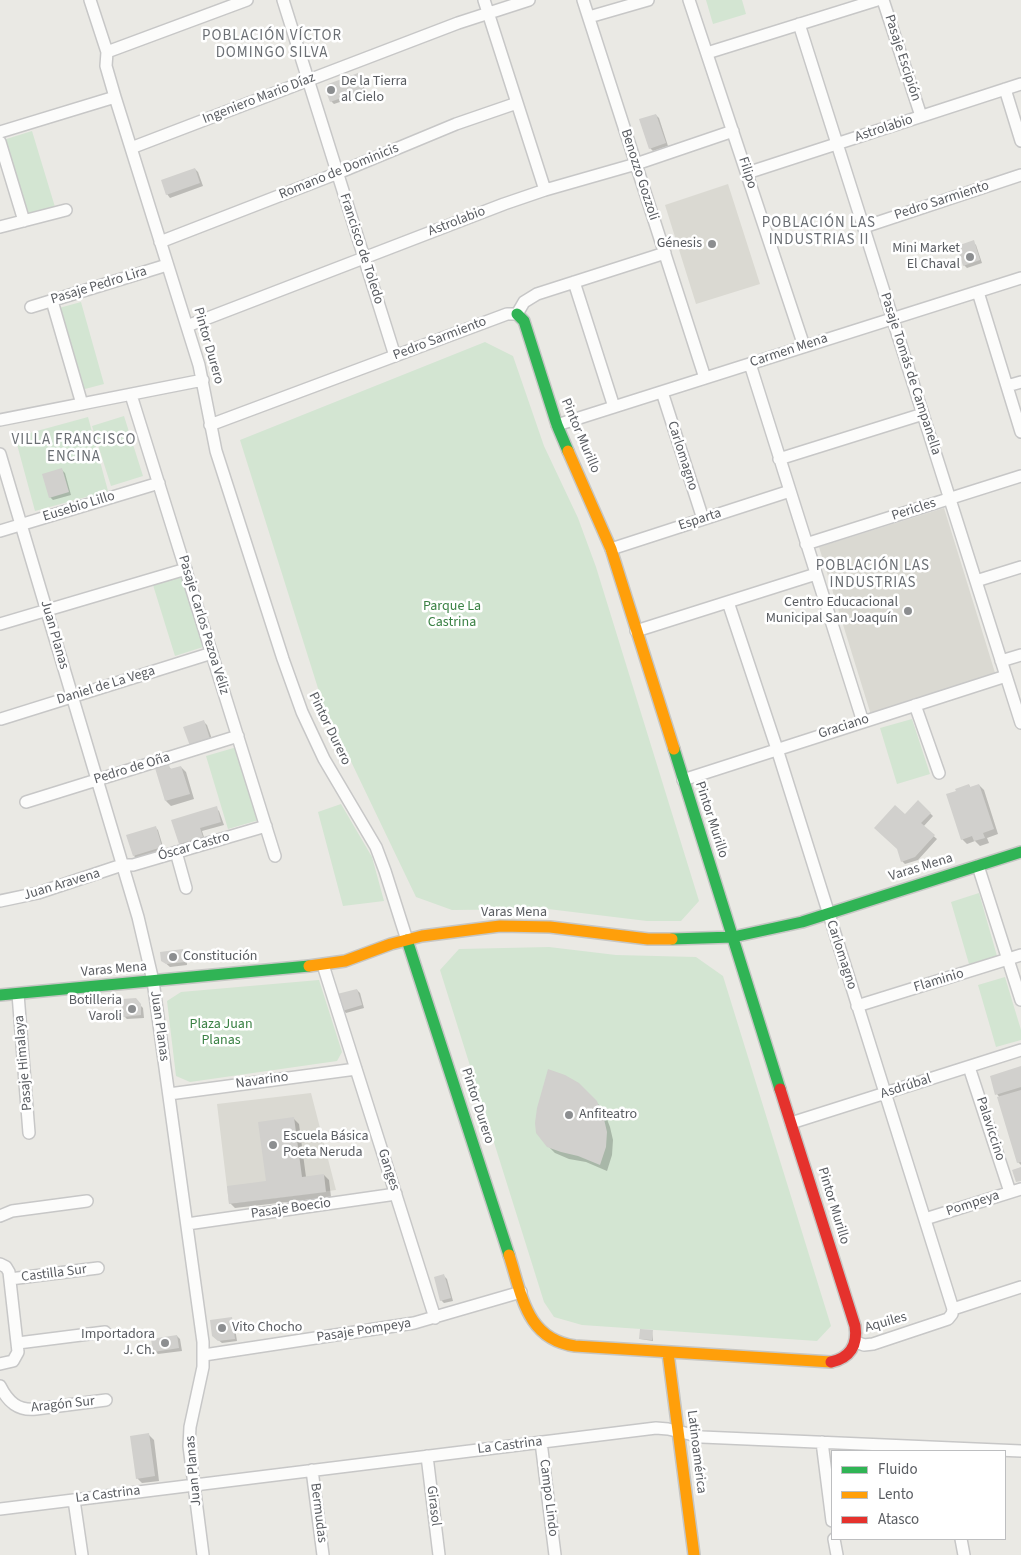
<!DOCTYPE html>
<meta charset="utf-8">
<style>
body{margin:0}
#map{position:relative;width:1021px;height:1555px;overflow:hidden;background:#eae9e4;font-family:"Source Sans 3",sans-serif}
canvas{display:block}
.legend{position:absolute;left:831px;top:1450px;width:175px;height:90px;box-sizing:border-box;background:#fff;border:1px solid #bdbec0;margin:0;padding:6px 9px;list-style:none;font-size:15px;color:#5a5d62}
.legend li{display:flex;align-items:center;gap:10px;height:25px}
.legend b{width:25px;border:1px solid #bdbec0}
</style>
<div id="map">
<canvas width="1021" height="1555"></canvas>
<ul class="legend">
<li><b style="height:6px;background:#30b455"></b>Fluido</li>
<li><b style="height:6px;background:#ff9f0a"></b>Lento</li>
<li><b style="height:6px;background:#e5322d"></b>Atasco</li>
</ul>
</div>
<script>
const g = document.querySelector('canvas').getContext('2d');
g.lineJoin = 'round';
function fill(path, color) { g.fillStyle = color; g.fill(path, 'evenodd'); }
function trace(path, color, width, dash) { g.strokeStyle = color; g.lineWidth = width; g.lineCap = dash ? 'butt' : 'round'; g.setLineDash(dash || []); g.stroke(path); }
function drawText(font, color, halo, rows, align = 'center') {
  g.font = font + ' "Source Sans 3",sans-serif'; g.lineWidth = 5; g.setLineDash([]); g.textBaseline = 'middle'; g.strokeStyle = halo; g.fillStyle = color; for (const [text, x, y, turn = 0] of rows) {
    g.save(); g.translate(x, y); g.rotate((+turn || 0) * Math.PI / 180); g.textAlign = isNaN(turn) ? turn : align; if (halo) g.strokeText(text, 0, 0); g.fillText(text, 0, 0); g.restore();
  }
}
const education = new Path2D(`
 M728,184L760,284L696,304L665,205Z
 M944,508L996,676L871,715L819,547Z
 M311,1093L336,1190L229,1204L217,1104Z`);
const green = new Path2D(`
 M706,0H742L746,14L713,24Z
 M32,131L55,207L27,215L3,140Z
 M81,302L104,384L81,390L59,308Z
 M485,342L513,356L544,446L578,518L596,567L699,901L681,921H647L548,909L452,910L416,897L322,701L240,440Z
 M124,416L143,476L111,486L92,426Z
 M88,417L108,491L35,511L15,437Z
 M181,576L203,647L175,656L153,585Z
 M912,719L930,774L897,784L880,728Z
 M237,747L259,820L228,829L206,756Z
 M341,804L372,857L384,901L343,906L318,812Z
 M979,893L997,956L969,964L951,902Z
 M549,947L616,955L696,957L723,976L831,1326L817,1341L582,1325L554,1317L544,1302L440,970L459,949Z
 M1005,977L1021,1030V1040L996,1047L978,985Z
 M319,980L342,1052L337,1061L190,1082L176,1076L167,1001L181,992Z`);
const shadow = new Path2D(`
 M357,75L361,78L366,93L334,104L331,101Z
 M656,115L659,118L668,146L653,151L650,148Z
 M195,169L198,172L203,186L170,198L167,194Z
 M973,242L976,245L982,263L967,268L964,265Z
 M62,470L65,473L71,495L53,500L50,497Z
 M204,722L207,725L213,742L191,745Z
 M168,766L172,770L181,767L186,772L194,799L171,806L166,801Z
 M969,785L971,788L979,785L984,790L998,834L987,838L989,843L980,846L975,841L967,844L962,839Z
 M918,802L933,816L923,827L937,839L918,860L905,864L902,861L905,816Z
 M216,808L219,811L224,825L202,831L205,840L183,847L180,844L173,821Z
 M155,827L158,830L164,850L137,859L134,856Z
 M183,951L186,954L187,965L170,967L163,961Z
 M357,990L360,993L364,1008L346,1013L343,1010Z
 M135,1000L143,1008L144,1018L127,1019L124,1016Z
 M1021,1068V1165L1018,1162L1000,1098L997,1094Z
 M578,1084L603,1109L610,1127L613,1140L612,1155L607,1171L586,1162L569,1159L555,1153L548,1146Z
 M294,1119L299,1124L306,1177L324,1175L329,1180L331,1197L235,1208L230,1203L267,1182Z
 M444,1276L447,1279L453,1301L444,1303L441,1300Z
 M231,1319L234,1322L237,1341L222,1343L217,1339Z
 M652,1331L653,1341L640,1339Z
 M177,1336L180,1339L182,1351L158,1354L155,1351Z
 M149,1435L154,1440L159,1481L142,1483L137,1478Z`);
const building = new Path2D(`
 M358,73L364,90L330,102L325,89L328,84Z
 M656,114L666,143L649,149L639,119Z
 M195,168L200,183L166,195L161,180Z
 M974,240L980,260L963,266L957,246Z
 M62,468L69,492L49,498L42,474Z
 M204,720L210,739L190,746L183,727Z
 M169,764L170,769L181,766L190,794L165,801L155,768Z
 M969,784L970,787L979,784L994,829L983,833L985,838L974,841L972,836L961,840L946,794L956,791L955,789Z
 M918,800L931,813L921,823L935,835L915,857L901,862L897,849L874,828L895,805L905,814Z
 M217,806L221,822L200,828L203,837L179,844L171,820Z
 M156,826L162,847L133,856L126,835Z
 M183,949L185,962L166,964L161,961L160,952Z
 M357,989L362,1005L342,1011L337,994Z
 M136,998L141,1004V1015L123,1017L122,999Z
 M1021,1066V1087L995,1095L990,1076Z
 M548,1069L565,1075L579,1083L597,1101L604,1119L607,1132L606,1147L600,1165L578,1156L561,1152L547,1147L536,1133L535,1123L537,1108Z
 M1021,1090V1162L1017,1163L997,1097Z
 M294,1117L302,1177L324,1174L326,1192L229,1204L227,1186L266,1181L258,1122Z
 M1021,1167V1181L1016,1182L1012,1170Z
 M444,1274L451,1298L440,1301L434,1277Z
 M232,1317L235,1339L218,1341L212,1336L210,1320Z
 M640,1329L653,1330L652,1340L639,1339Z
 M177,1335L179,1348L153,1352L151,1339Z
 M149,1433L155,1476L136,1479L130,1436Z`);
const street = new Path2D(`
 M90,0L107,52L106,66L115,97L199,365L216,451L283,659L302,712L324,759L376,847L385,871L407,940
 M283,0L395,356
 M484,0L545,190
 M583,0L705,378
 M689,0L804,346
 M883,0L921,116
 M589,17L648,0
 M799,24L1021,723
 M107,52L247,0
 M707,53L877,0
 M1005,89L1021,141
 M0,132L115,97
 M0,142L24,221
 M131,148L458,23L529,0
 M747,173L1021,84
 M0,227L66,210
 M864,227L1021,175
 M160,242L338,173L456,124L517,103
 M574,282L614,407
 M978,292L1021,432
 M52,301L82,404
 M31,307L167,265
 M187,326L504,204L545,190L636,164L733,131
 M750,364L863,722
 M1007,386L1021,382
 M662,392L703,519
 M131,395L275,856
 M0,420L203,380
 M210,425L507,314H517L524,302L537,294L665,253
 M557,425L1021,278
 M0,454L138,917L153,981L203,1342V1367L190,1427L189,1446L203,1555
 M779,459L923,414
 M0,531L159,483
 M806,544L1021,476
 M611,549L790,491
 M976,581L1021,567
 M728,602L777,749L953,1309
 M0,624L186,569
 M636,631L816,574
 M1001,661L1021,655
 M915,705L939,773
 M1,719L212,653
 M683,780L1006,676
 M26,802L238,736
 M176,852L186,888
 M978,866L1021,1000
 M0,901L38,893L122,865H133L266,826
 M323,965L435,1318
 M18,994L29,1133
 M857,1006L1021,955
 M969,1067L1010,1192
 M169,1094L356,1069
 M791,1123L1021,1050
 M0,1216L12,1211L87,1201
 M925,1219L1021,1189
 M187,1224L396,1194
 M0,1264L6,1267L9,1272L18,1352L13,1361L0,1364
 M10,1279L98,1268
 M953,1309L1021,1287
 M856,1342L864,1345L873,1344L948,1319L952,1314L953,1309
 M18,1343L105,1332
 M204,1355L414,1323L521,1292
 M0,1386C8,1402 18,1411 36,1409L106,1400
 M541,1442L555,1555
 M822,1442L832,1521
 M427,1456L439,1555
 M312,1470L323,1555
 M74,1500L82,1555
 M0,1509L656,1428L668,1429L702,1437L1021,1451
 M834,1539L837,1555
 M961,1539L964,1555`);
const fast = new Path2D(`
 M517,314L524,321L557,425L568,451
 M674,749L780,1089
 M672,939L733,937L802,922L1021,852
 M407,940L509,1255
 M0,995L309,966`);
const slow = new Path2D(`
 M568,451L611,549L674,749
 M309,966L345,961L391,944L422,936L500,926L550,927L648,939H672
 M509,1255C522,1295 526,1339 575,1346L831,1362
 M668,1353L694,1555`);
const jam = new Path2D(`
 M780,1089L855,1326C858,1345 850,1358 831,1362`);
const markers = [
 [331,90,5,"#8c8e90"],
 [712,244,5,"#8c8e90"],
 [970,257,5,"#8c8e90"],
 [908,611,5,"#8c8e90"],
 [173,957,5,"#8c8e90"],
 [132,1009,5,"#8c8e90"],
 [569,1115,5,"#8c8e90"],
 [273,1145,5,"#8c8e90"],
 [222,1328,5,"#8c8e90"],
 [165,1343,5,"#8c8e90"]
];
const streetNames = [
 ["Pasaje Escipión",902,58,72],
 ["Ingeniero Mario Díaz",259,99,-21],
 ["Astrolabio",884,129,-18],
 ["Romano de Dominicis",339,172,-22],
 ["Filipo",747,173,72],
 ["Benozzo Gozzoli",639,175,72],
 ["Pedro Sarmiento",942,201,-18],
 ["Astrolabio",457,222,-21],
 ["Francisco de Toledo",361,249,72],
 ["Pasaje Pedro Lira",99,286,-17],
 ["Pedro Sarmiento",440,339,-21],
 ["Pintor Durero",208,346,74],
 ["Carmen Mena",789,351,-18],
 ["Pasaje Tomás de Campanella",910,374,72],
 ["Pintor Murillo",580,436,67],
 ["Carlomagno",682,456,72],
 ["Eusebio Lillo",79,507,-17],
 ["Pericles",914,510,-18],
 ["Esparta",700,520,-18],
 ["Pasaje Carlos Pezoa Véliz",203,625,73],
 ["Juan Planas",54,635,74],
 ["Daniel de La Vega",106,686,-17],
 ["Graciano",844,727,-18],
 ["Pintor Durero",329,729,64],
 ["Pedro de Oña",132,769,-17],
 ["Pintor Murillo",711,820,72],
 ["Óscar Castro",194,847,-16],
 ["Varas Mena",921,868,-17],
 ["Juan Aravena",62,885,-17],
 ["Varas Mena",514,913],
 ["Carlomagno",841,955,72],
 ["Varas Mena",114,970,-5],
 ["Flaminio",939,981,-17],
 ["Juan Planas",159,1026,82],
 ["Pasaje Himalaya",24,1063,-95],
 ["Navarino",262,1081,-8],
 ["Asdrúbal",906,1087,-18],
 ["Pintor Durero",477,1106,72],
 ["Palaviccino",990,1129,72],
 ["Ganges",388,1170,72],
 ["Pompeya",973,1204,-18],
 ["Pintor Murillo",833,1206,73],
 ["Pasaje Boecio",291,1209,-8],
 ["Castilla Sur",54,1274,-7],
 ["Aquiles",886,1323,-16],
 ["Pasaje Pompeya",364,1331,-9],
 ["Aragón Sur",63,1405,-6],
 ["La Castrina",510,1446,-7],
 ["Latinoamérica",696,1452,83],
 ["Juan Planas",194,1471,-95],
 ["La Castrina",108,1495,-7],
 ["Campo Lindo",548,1498,83],
 ["Girasol",433,1506,83],
 ["Bermudas",318,1513,83]
];
const poiNames = [
 ["De la Tierra",341,82],
 ["al Cielo",341,98],
 ["Génesis",702,244,"right"],
 ["Mini Market",960,249,"right"],
 ["El Chaval",960,265,"right"],
 ["Centro Educacional",898,603,"right"],
 ["Municipal San Joaquín",898,619,"right"],
 ["Constitución",183,957],
 ["Botilleria",122,1001,"right"],
 ["Varoli",122,1017,"right"],
 ["Anfiteatro",579,1115],
 ["Escuela Básica",283,1137],
 ["Poeta Neruda",283,1153],
 ["Vito Chocho",232,1328],
 ["Importadora",155,1335,"right"],
 ["J. Ch.",155,1351,"right"]
];
const parkNames = [
 ["Parque La",452,607],
 ["Castrina",452,623],
 ["Plaza Juan",221,1025],
 ["Planas",221,1041]
];
const neighbourhoodNames = [
 ["POBLACIÓN VÍCTOR",272,37],
 ["DOMINGO SILVA",272,54],
 ["POBLACIÓN LAS",819,224],
 ["INDUSTRIAS II",819,241],
 ["VILLA FRANCISCO",74,441],
 ["ENCINA",74,458],
 ["POBLACIÓN LAS",873,567],
 ["INDUSTRIAS",873,584]
];
fill(education, '#dad9d2');
fill(green, '#d3e5d2');
fill(shadow, '#0003');
fill(building, '#d1d0cd');
trace(street, '#c7c7c7', 14);
trace(fast, '#c6c6c4', 14);
trace(slow, '#c6c6c4', 14);
trace(jam, '#c6c6c4', 14);
trace(street, '#fcfcfb', 11);
trace(fast, '#30b455', 11);
trace(slow, '#ff9f0a', 11);
trace(jam, '#e5322d', 11);
for (const [x, y, r, color] of markers) { const dot = new Path2D(); dot.arc(x, y, r, 0, 2 * Math.PI); g.fillStyle = color; g.fill(dot); trace(dot, '#fff', 2); }
drawText('14px', '#5a5d62', '#fff', streetNames);
drawText('14px', '#5a5d62', '#fff', poiNames, 'left');
drawText('14px', '#3a8144', '#fff', parkNames);
g.letterSpacing = '1px';
drawText('15px', '#6b6f74', '#fff', neighbourhoodNames);
g.letterSpacing = '0px';
</script>
